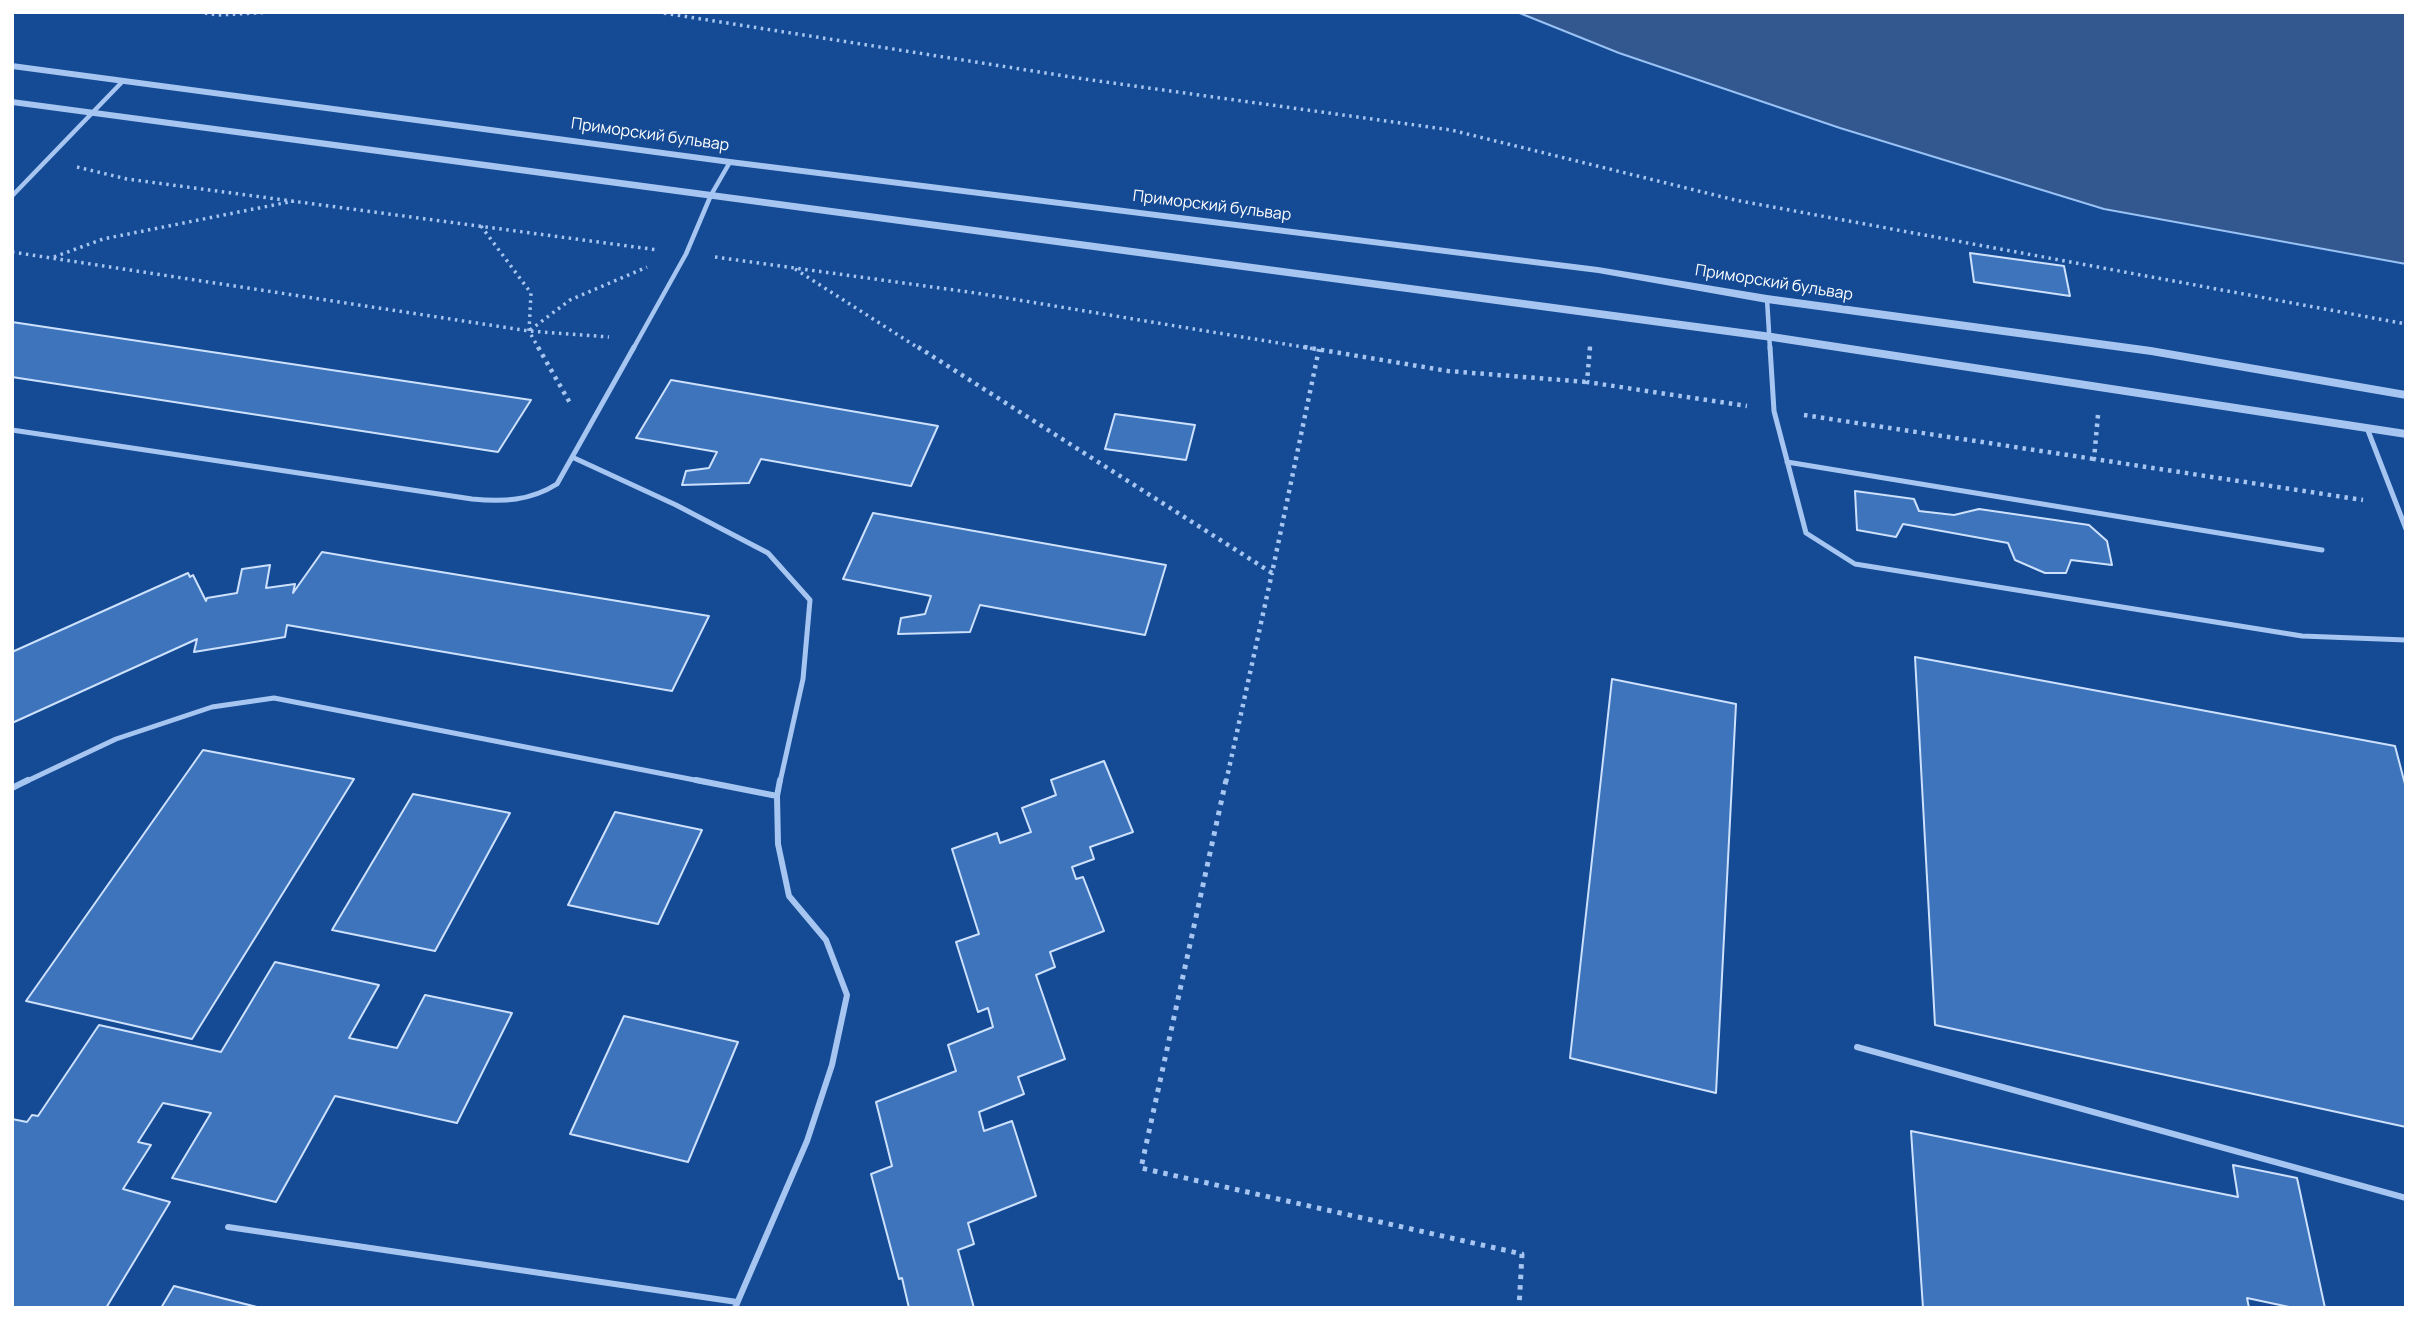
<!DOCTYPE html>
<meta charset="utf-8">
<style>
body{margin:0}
#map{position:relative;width:2418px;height:1320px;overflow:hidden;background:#154a95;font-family:Manrope,sans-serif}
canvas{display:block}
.frame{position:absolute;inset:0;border:14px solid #fff;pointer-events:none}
</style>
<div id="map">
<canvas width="2418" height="1320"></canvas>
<div class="frame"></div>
</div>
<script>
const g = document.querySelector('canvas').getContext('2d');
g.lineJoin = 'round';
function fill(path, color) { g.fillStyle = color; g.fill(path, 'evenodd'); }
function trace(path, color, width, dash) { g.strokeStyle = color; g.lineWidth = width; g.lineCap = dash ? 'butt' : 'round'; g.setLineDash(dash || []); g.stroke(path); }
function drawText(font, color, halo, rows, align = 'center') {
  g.font = font + ' Manrope,sans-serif'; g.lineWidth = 6; g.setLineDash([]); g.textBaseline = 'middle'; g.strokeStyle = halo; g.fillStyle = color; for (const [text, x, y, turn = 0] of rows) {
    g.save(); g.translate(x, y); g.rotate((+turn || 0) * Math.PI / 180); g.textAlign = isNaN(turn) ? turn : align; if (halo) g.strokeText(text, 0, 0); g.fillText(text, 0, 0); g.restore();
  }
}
const water = new Path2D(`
 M1517,12H2406V264L2104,209L1840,128L1619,53Z`);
const building = new Path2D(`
 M1970,253L2064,266L2070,296L1974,282Z
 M12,322L531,400L498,452L12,377Z
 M671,380L938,426L911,486L761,459L749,483L682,485L686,471L709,468L717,452L636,438Z
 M1115,414L1195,425L1186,460L1105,449Z
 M1855,491L1914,499L1919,511L1954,515L1979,509L2089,525L2107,541L2112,565L2071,560L2066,573H2045L2015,560L2008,543L1903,524L1896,537L1857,530Z
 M873,513L1166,565L1145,635L980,605L970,632L898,634L901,618L925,614L931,596L843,579Z
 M322,552L380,562L709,616L672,691L287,625L285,637L194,652L197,639L12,723V652L188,573L190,577L193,575L206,601L207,598L237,593L242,569L270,565L266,588L295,584L293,593Z
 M1915,657L2395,746L2406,788V1127L1935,1025Z
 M1612,679L1736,704L1716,1093L1570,1058Z
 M203,750L354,779L192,1039L26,1001Z
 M1104,761L1133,832L1090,847L1094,859L1072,867L1076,879L1083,877L1104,931L1050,952L1055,967L1036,975L1065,1059L1018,1077L1024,1094L979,1112L984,1131L1012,1121L1036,1196L968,1223L974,1244L958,1250L974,1308H909L902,1278L899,1279L871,1174L892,1166L876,1102L956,1071L948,1045L993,1027L988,1008L978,1012L956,942L979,934L952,849L997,833L1000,843L1031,832L1022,808L1056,795L1051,780Z
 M413,794L510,813L435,951L332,930Z
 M615,812L702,830L658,924L568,905Z
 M275,962L379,985L349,1038L397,1048L425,995L512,1013L457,1123L335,1096L276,1202L172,1178L211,1113L163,1103L138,1142L151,1145L123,1189L170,1202L106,1308H12V1119L27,1122L32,1115L38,1116L99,1025L221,1052Z
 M624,1016L738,1042L688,1162L570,1134Z
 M1911,1131L2238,1197L2233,1165L2297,1178L2325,1308H2294L2247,1298L2249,1308H1923Z
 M174,1286L261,1308H161Z`);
const pathFar2 = new Path2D(`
 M198,12L218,15L274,12
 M657,12L1084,79L1451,130L1735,200L2406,324
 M77,167L127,179L658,250
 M481,226L531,293L529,331L539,349
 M12,252L529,331L609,337
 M54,257L103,239L294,201
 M715,257L976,293L1315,349
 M795,269L920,349
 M530,330L570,300L647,267
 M1590,349V343`);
const pathFar1 = new Path2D(`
 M538,347L570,403
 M918,347L1272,573L1319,349
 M1304,347L1448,371L1587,382
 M1590,347L1587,382L1747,406
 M1804,415L2094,459
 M2098,415L2094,459L2363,500
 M1226,782L1272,573`);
const path = new Path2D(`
 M1226,780L1141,1168L1522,1254L1519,1308`);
const serviceFar2 = new Path2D(`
 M12,196L123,81
 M1767,299L1770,349
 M633,349L686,254L711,195L730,162`);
const serviceFar1 = new Path2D(`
 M1770,347L1774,411L1806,533L1855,564L2302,636L2406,640
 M2367,428L2406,529
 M12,430L472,499C503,502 530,501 557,484L634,347
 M572,457L676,505L768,553L810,600L803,679L780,782
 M1787,462L2322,550
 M25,782L116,739L212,707L274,698L705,782`);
const service = new Path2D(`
 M696,780L777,796
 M12,788L28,780
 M1857,1047L2406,1198
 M228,1227L737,1302
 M735,1308L807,1141L832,1065L847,995L826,940L789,896L778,844L777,796L780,780`);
const tertiary = new Path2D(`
 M12,63L730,159L1598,267L1767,295L2151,347L2406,391V399L2151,355L1767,303L1598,273L730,165L12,69Z
 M12,99L1772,333L2406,430V438L1772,341L12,105Z`);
const farStreetnames = [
 ["Приморский бульвар",650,135,8],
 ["Приморский бульвар",1212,206,7],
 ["Приморский бульвар",1774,283,9]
];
fill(water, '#32588f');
trace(water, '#98c1f4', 2);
fill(building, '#3e74bc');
trace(building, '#cde1fc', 2);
trace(pathFar2, '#a6c6f1', 3.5, [2.5, 4.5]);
trace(pathFar1, '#a6c6f1', 4.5, [3.5, 5]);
trace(path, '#a6c6f1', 5, [4.5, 6]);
trace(serviceFar2, '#a6c6f1', 4.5);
trace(serviceFar1, '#a6c6f1', 5);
trace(service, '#a6c6f1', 6);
fill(tertiary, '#a6c6f1');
drawText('16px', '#fff', '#154a95', farStreetnames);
</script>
